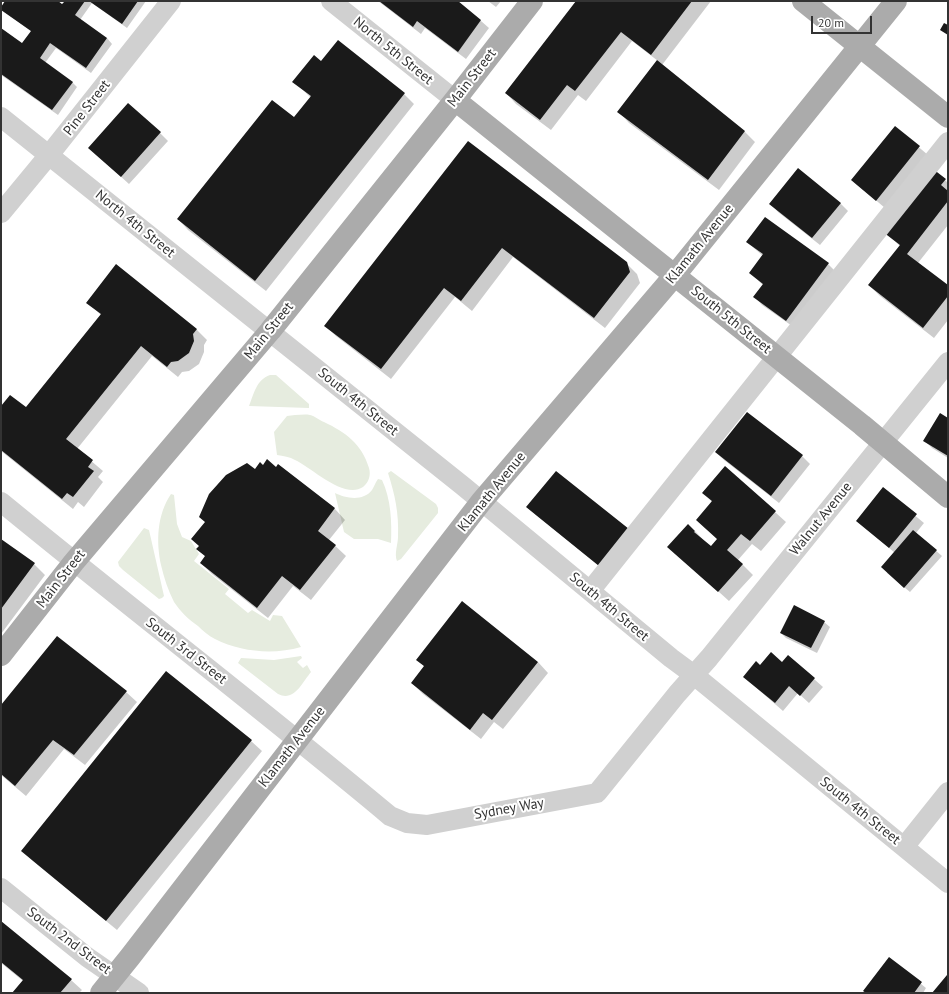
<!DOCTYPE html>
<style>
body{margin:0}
#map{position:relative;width:949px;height:994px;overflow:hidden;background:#fff;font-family:"PT Sans",sans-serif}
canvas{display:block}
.frame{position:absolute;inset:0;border:2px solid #333;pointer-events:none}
.scale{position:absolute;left:811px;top:16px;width:61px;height:18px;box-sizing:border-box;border:2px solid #333;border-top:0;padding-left:5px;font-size:12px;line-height:14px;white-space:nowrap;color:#333;-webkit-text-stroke:3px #fff;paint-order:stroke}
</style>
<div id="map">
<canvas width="949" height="994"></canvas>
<div class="frame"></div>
<div class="scale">20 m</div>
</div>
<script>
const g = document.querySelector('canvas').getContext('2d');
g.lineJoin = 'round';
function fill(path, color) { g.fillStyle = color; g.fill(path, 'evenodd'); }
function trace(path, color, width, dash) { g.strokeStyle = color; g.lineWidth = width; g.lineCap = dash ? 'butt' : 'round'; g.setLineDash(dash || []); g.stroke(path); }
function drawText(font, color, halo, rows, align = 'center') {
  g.font = font + ' "PT Sans",sans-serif'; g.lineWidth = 4; g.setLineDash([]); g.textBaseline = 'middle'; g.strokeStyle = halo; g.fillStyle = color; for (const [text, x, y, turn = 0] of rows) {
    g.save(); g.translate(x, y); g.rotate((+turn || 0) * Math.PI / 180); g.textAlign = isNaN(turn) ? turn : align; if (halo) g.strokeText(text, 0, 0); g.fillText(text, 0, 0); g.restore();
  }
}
const green = new Path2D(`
 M270,375H276L309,404V408L249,406C254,394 256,380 270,375Z
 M295,415C300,415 305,414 310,415C315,416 319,420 324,422C345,432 362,444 369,468C371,475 369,482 363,487C344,500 311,467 295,460C290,457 283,456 277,455L274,432L287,416Z
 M391,471L436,504L438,508V513L401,559L397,561C394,554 398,544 398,537C399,513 395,495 388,473Z
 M378,479L382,480C391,499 392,522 391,543L378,539H354L344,532L335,493C345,498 363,502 372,490C374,487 375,483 378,479Z
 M171,494L174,495L177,524L182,537L191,541L199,554L194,561L229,589L225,594L248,613L252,610L270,621L273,615L282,616L301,647C273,655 241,652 215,639C209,636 203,631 198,626C189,620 180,611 174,602C168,590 164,578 161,565C156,541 157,515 171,494Z
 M144,528L149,530L164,596L162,598L159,599L123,570L119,566L118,562Z
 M301,656L302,658L297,662L303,668L307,665L311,672C302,683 294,702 278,694L238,663L241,658L274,660Z`);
const shadow = new Path2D(`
 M6,1H56L63,6L66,1H146L127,28L92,3L80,20L107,38L112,44L91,73L56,48L45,63L72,82L77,87L58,115L1,75V30L23,45L32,32L1,9Z
 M378,1H455L481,21L489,28L466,59L425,28L421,34Z
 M488,1H501L496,7Z
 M577,1H711L662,65L745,132L755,142L719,190L629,123L619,112L658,61L632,41L586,101L578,95L551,130L516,104L506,93Z
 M321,62L404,94L414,104L266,291L188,230L178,219L294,119L311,98L294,81Z
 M895,127L928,155L885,208L852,180Z
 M160,133L168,141L129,184L98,156Z
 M468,142L626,263L637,274L640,283L605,328L513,257L472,311L455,297L391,379L336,336L326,326Z
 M945,180L948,183V225L918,263L948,287V320L934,338L880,296L869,285L900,246L885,232Z
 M840,203L848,211L820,245L778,212L771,204Z
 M765,218L828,264L836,272L795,328L762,305L755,297L763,285L750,273L763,256L747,242Z
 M117,266L197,330L207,340L204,345V352L199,364L189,371L182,372L178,377L152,356L77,449L103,471L98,477L103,482L84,507L78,502L73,509L1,451V408L26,409L101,315L87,302Z
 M747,413L802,456L810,464L779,503L724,460L716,452Z
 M948,419V458L932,448L924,440Z
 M279,465L335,509L345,520L329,540L346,556L311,600L293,586L268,618L212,574L201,563L206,557L198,549L255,470L263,466L276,468Z
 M725,467L786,522L761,551L752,544L738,560L753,575L729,601L669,547L695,531L711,548L718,539L712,502L703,492Z
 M883,489L924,523L916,533L942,556L910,592L887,573L895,553L857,521Z
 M528,507L608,573L536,515Z
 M1,540L34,564L45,575L1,634Z
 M824,622L830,627L817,653L786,638L781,633Z
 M788,656L823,687L809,703L798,693L783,711L744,677L761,666L782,663Z
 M417,659L538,662L548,673L503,729L494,722L481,739L423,694L412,683L425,667Z
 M126,692L137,702L85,765L64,749L26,796L1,775V706Z
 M251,741L262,751L117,930L33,861L22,850Z
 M1,922L71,980L82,990L79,993H13L23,981L1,963Z
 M889,958L926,988L923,993H867Z`);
const building = new Path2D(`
 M5,1H58L62,4L65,1H85L75,15L107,38L86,68L50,43L40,58L73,82L52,110L1,74V28L22,43L31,31L1,10V7Z
 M89,1H138L122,24Z
 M379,1H458L481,20L458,52L417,21L413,27Z
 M576,1H692L651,55L621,32L575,91L567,85L540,120L505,93Z
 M944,23L948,25V35L940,30Z
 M338,40L405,93L255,281L177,219L272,100L294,117L311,96L292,82L314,55L321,61Z
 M657,60L745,131L708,180L617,112Z
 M128,103L161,132L121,177L88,148Z
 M895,126L920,146L876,201L851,180Z
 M468,141L627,262L630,272L594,318L502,248L461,301L444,288L381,369L324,326Z
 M798,168L841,203L812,238L769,204Z
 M933,169L946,179L941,185L948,191V201L907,254L948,285V296L923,328L868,285L900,245L883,232Z
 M765,217L829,263L786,321L753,297L763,284L749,273L763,254L746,242Z
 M116,264L197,329L193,334L194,341L189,353L178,361L171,362L167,367L141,346L66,439L93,460L88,467L94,471L73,497L67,493L62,499L1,450V406L10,395L26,407L101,314L86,303Z
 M747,412L803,455L771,496L715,452Z
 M940,413L948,418V456L923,441Z
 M267,459L276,467L278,464L335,508L318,531L336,545L300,590L282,576L257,608L200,563L205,556L196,549L199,546L191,539L205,522L199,517L209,494L226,475L247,463L255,469L260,462L263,465Z
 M725,466L776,511L750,541L741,534L727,550L743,564L718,592L667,547L688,524L695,531L694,532L711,546L717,539L696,520L712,501L702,493Z
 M556,471L629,529L599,566L526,507Z
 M883,487L917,514L889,548L856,521Z
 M913,530L937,550L904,588L881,567Z
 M1,539L35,563L1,609Z
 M462,601L538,662L492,720L483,713L470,730L411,683L424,666L416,660Z
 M794,605L825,621L811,648L780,633Z
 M57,636L127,691L74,755L53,740L15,786L1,774V705Z
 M771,652L782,662L788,655L815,678L800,696L789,686L775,703L743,677L756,661L760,665Z
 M166,671L252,740L106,921L21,851Z
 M1,921L72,979L60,993H12L23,980L1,962Z
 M889,957L922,982L914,993H866L863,991Z
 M947,975L948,993H932Z`);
const minor = new Path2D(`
 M331,1L455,100
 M1,117L463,486L671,658L694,675L948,883
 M1,213L49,155L171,1
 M1,502C130,608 262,709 390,816L407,823L427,825L597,793L677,694L709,658L948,362
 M590,591L948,142
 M904,847L948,792
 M1,888L87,957L139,993`);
const major = new Path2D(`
 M803,1L948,117
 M455,100L862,425L948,497
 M1,655L74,562L270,331L455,100L532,1
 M101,993L130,957L481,502L675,275L896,1`);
const streetNames = [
 ["North 5th Street",393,51,39],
 ["Main Street",472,78,-52],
 ["Pine Street",87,108,-52],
 ["North 4th Street",135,224,39],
 ["Klamath Avenue",700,244,-51],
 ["South 5th Street",731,320,39],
 ["Main Street",269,331,-51],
 ["South 4th Street",358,402,39],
 ["Klamath Avenue",492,492,-51],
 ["Walnut Avenue",821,519,-51],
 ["Main Street",61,579,-52],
 ["South 4th Street",609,607,40],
 ["South 3rd Street",186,651,38],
 ["Klamath Avenue",292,747,-52],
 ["Sydney Way",509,809,-10],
 ["South 4th Street",860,811,39],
 ["South 2nd Street",69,941,37]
];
fill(green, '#e6ecdf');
fill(shadow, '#0003');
fill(building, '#1a1a1a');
trace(minor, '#d0d0d0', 20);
trace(major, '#ababab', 22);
drawText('14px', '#333', '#fff', streetNames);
</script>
